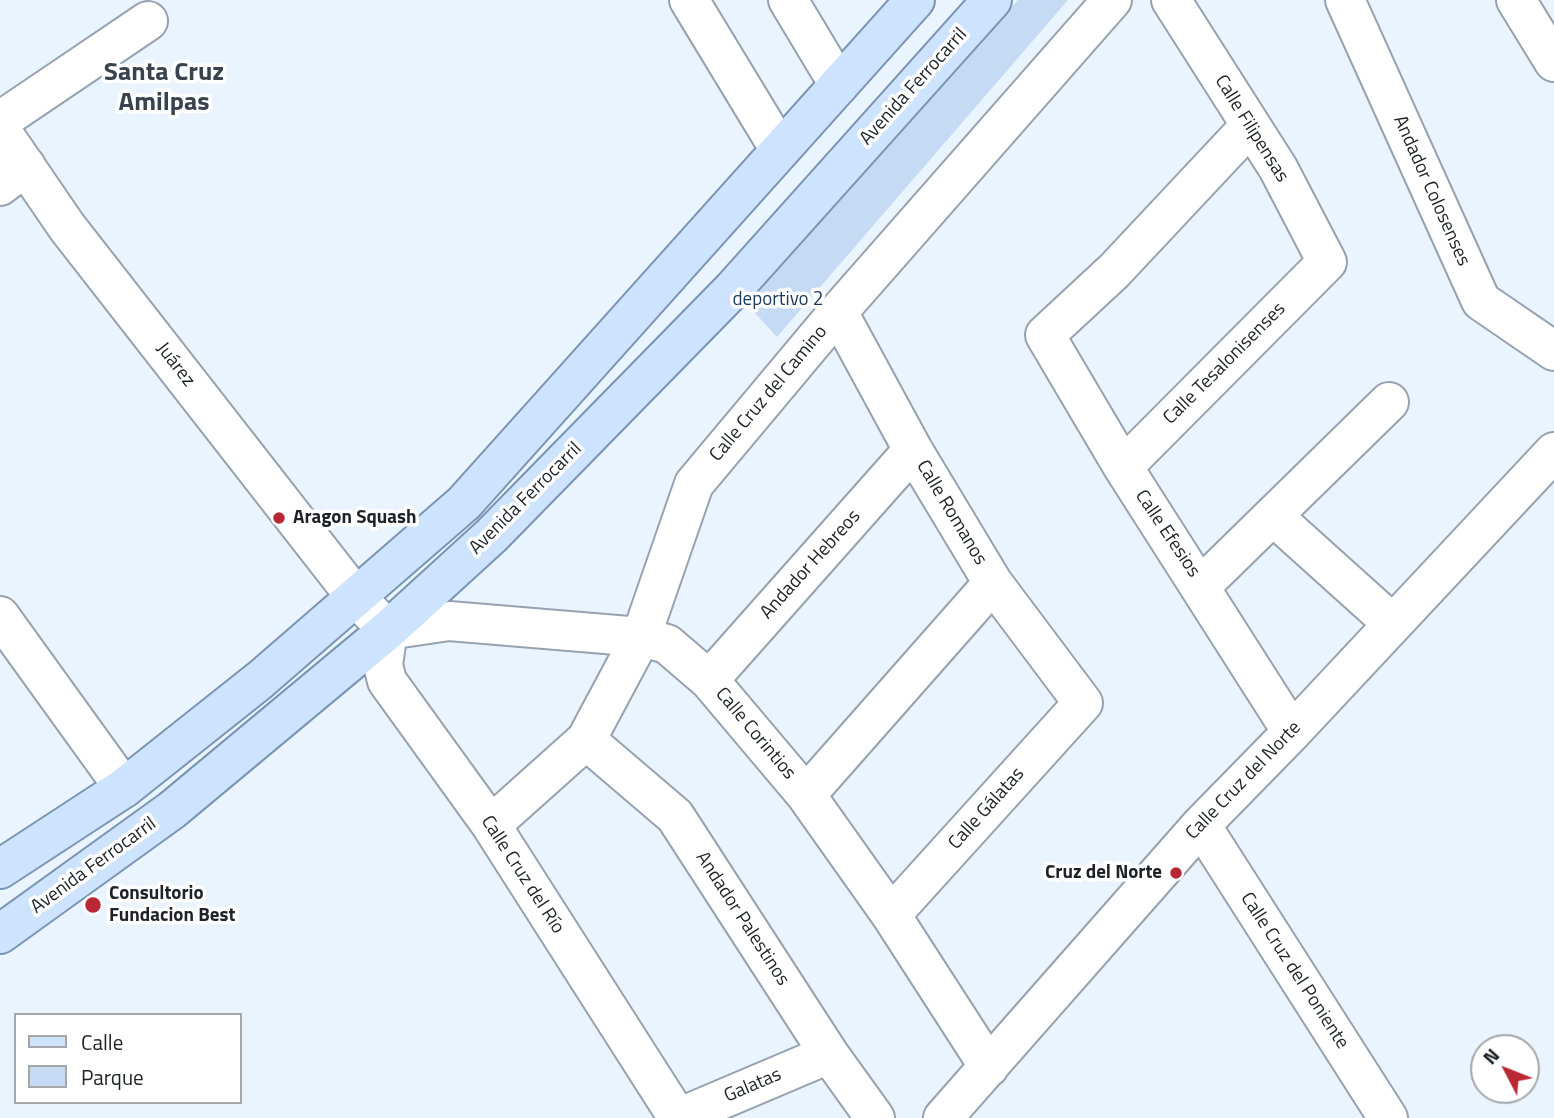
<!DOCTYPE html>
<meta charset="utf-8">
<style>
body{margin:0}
#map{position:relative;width:1554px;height:1118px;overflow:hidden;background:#eaf4ff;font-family:"Titillium Web",sans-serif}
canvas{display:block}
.legend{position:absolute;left:14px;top:1013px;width:228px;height:91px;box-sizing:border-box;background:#fff;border:2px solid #a5a7a9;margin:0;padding:9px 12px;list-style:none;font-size:21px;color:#1e2227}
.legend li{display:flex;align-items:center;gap:14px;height:35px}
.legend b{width:35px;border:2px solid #a5a7a9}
.north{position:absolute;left:1470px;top:1034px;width:70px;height:70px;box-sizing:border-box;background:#fff;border:2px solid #a5a7a9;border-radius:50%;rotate:312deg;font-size:19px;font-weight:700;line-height:28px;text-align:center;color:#1e2227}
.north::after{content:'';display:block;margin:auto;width:24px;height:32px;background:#b92835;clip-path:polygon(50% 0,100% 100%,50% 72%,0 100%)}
</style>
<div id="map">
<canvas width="1554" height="1118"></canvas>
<ul class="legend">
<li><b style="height:9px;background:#cde3fe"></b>Calle</li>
<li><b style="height:19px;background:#c5daf3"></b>Parque</li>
</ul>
<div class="north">N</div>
</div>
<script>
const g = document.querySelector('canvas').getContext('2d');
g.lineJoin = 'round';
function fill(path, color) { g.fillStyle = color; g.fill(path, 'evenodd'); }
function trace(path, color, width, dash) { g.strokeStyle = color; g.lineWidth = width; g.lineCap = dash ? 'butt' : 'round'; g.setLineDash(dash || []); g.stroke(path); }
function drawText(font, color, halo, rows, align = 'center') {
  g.font = font + ' "Titillium Web",sans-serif'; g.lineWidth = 7; g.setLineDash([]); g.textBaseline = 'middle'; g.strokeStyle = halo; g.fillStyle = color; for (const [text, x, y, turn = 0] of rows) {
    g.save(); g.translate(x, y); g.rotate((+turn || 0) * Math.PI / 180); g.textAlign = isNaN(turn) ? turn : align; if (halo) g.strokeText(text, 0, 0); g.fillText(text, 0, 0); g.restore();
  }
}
const green = new Path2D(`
 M1018,0H1068L777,337L744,301Z`);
const minor = new Path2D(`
 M689,0L780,150
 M788,0L839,85
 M1345,0L1481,301L1554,351
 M1516,0L1554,62
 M0,121L148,21
 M1250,126L1114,271L1045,335L1123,467L1292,732
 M0,129L67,227L355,596L379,621
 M0,186L26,166
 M838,312L913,450L993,583L1083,703L891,915
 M1123,467L1327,262L1278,168L1171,0
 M1273,516L1393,624
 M1201,586L1389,402
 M0,616L124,788
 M388,630L449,621L641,637L667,644L709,680L806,795L891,915L989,1067
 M388,630L383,665L387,681L491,825L678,1118
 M709,680L913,450
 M586,740L675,816L829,1054L875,1118
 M806,795L993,583
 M491,825L586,740L641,637L694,484L838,312L1112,0
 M1201,825L1388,1118
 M678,1118L829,1054
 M943,1118L1201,825L1292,732L1554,452`);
const major = new Path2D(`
 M0,869L124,788L260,680L464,503L915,0
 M0,934L172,810L388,630L491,536L733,289L992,0`);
const markers = [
 [279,518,7,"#b92835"],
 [1176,873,7,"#b92835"],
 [93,905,9,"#b92835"]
];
const streetNames = [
 ["Avenida Ferrocarril",914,87,-48],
 ["Calle Filipensas",1251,129,58],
 ["Andador Colosenses",1431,191,66],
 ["Calle Tesalonisenses",1225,364,-45],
 ["Juárez",175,365,52],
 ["Calle Cruz del Camino",769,394,-50],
 ["Avenida Ferrocarril",526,499,-45],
 ["Calle Romanos",951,513,59],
 ["Calle Efesios",1167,534,56],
 ["Andador Hebreos",811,565,-48],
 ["Calle Corintios",755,734,50],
 ["Calle Cruz del Norte",1244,781,-46],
 ["Calle Gálatas",987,809,-48],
 ["Avenida Ferrocarril",94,866,-36],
 ["Calle Cruz del Río",522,875,57],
 ["Andador Palestinos",742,919,57],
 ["Calle Cruz del Poniente",1294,971,57],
 ["Galatas",753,1086,-23]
];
const parkNames = [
 ["deportivo 2",778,300]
];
const poiNames = [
 ["Aragon Squash",293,518],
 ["Cruz del Norte",1162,873,"right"],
 ["Consultorio",109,894],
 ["Fundacion Best",109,916]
];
const districtNames = [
 ["Santa Cruz",164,74],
 ["Amilpas",164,104]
];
fill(green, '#c5daf3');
trace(minor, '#96a2af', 42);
trace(major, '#7a94b3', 42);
trace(minor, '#fff', 38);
trace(major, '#cde3fe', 38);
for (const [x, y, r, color] of markers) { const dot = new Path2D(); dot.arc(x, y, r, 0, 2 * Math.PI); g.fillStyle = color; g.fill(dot); trace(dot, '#fff', 2.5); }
drawText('19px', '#1e2227', '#fff', streetNames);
drawText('19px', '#19395b', '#fff', parkNames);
drawText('bold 19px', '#1e2227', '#fff', poiNames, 'left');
drawText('bold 26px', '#39434e', '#fff', districtNames);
</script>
